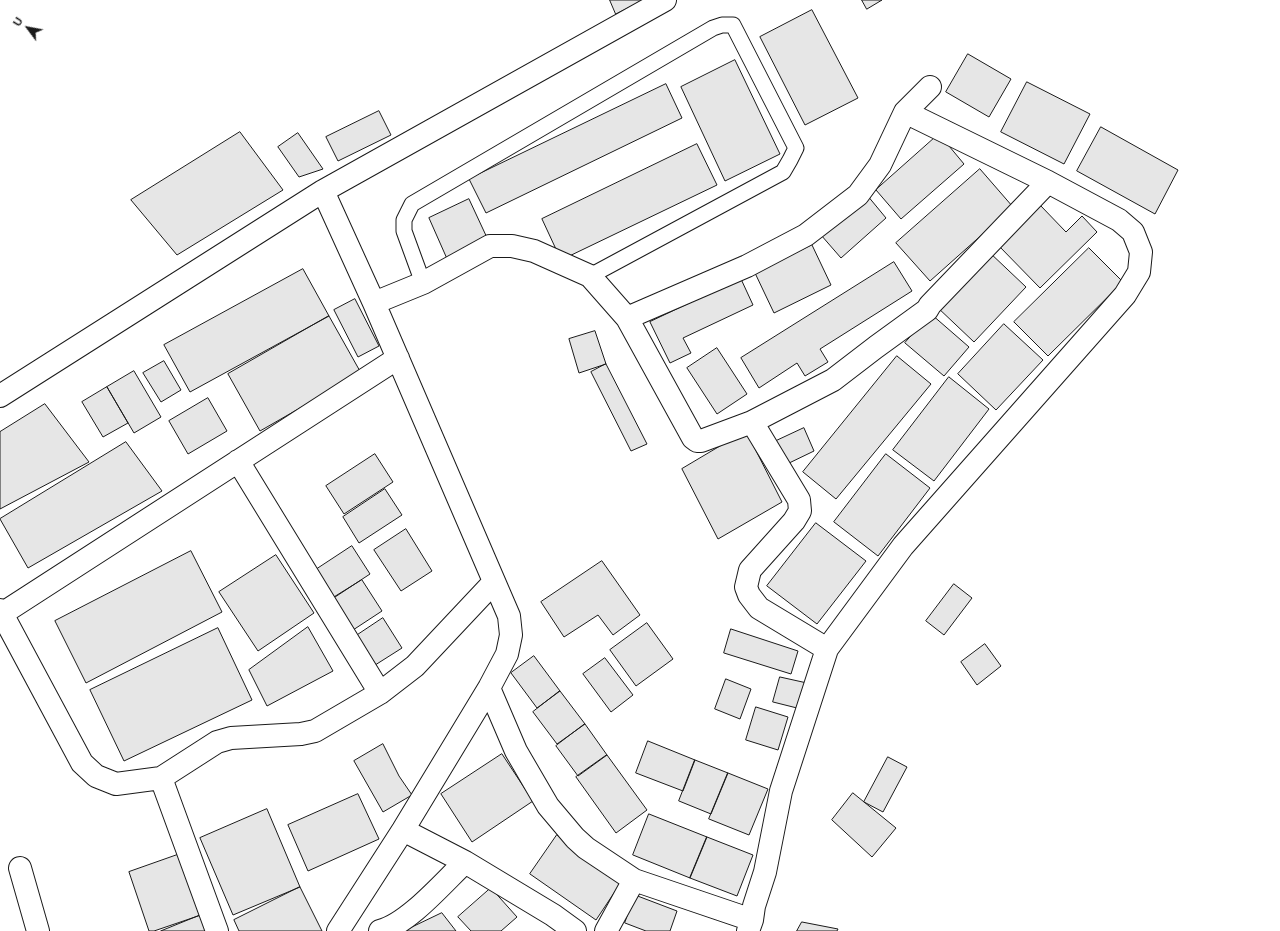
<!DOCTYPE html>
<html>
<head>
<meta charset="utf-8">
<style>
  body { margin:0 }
  #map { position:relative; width:1280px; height:931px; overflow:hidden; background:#fff; font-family:Helvetica,sans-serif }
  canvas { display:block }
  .north { position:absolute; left:8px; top:8px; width:40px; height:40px; -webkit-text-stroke:3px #fff; paint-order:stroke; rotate:302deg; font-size:11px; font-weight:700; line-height:16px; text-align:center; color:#1a1a1a }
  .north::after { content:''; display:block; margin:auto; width:14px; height:18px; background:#1a1a1a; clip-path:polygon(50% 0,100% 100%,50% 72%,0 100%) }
</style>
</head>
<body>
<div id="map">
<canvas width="1280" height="931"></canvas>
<div class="north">U</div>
</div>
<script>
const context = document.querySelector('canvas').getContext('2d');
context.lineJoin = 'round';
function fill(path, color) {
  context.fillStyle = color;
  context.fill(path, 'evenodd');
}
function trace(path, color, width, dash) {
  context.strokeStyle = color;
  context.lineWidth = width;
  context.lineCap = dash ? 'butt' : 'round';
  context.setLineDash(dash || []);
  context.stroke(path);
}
const building = new Path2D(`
  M610 0H644L616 14Z
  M862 0H882L867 9Z
  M812 10 858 98 805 125 760 37Z
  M968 54 1011 79 989 117 946 92Z
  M735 60 780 154 725 181 681 87Z
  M1027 82 1090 114 1064 164 1001 132Z
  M666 84 682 118 486 213 469 179Z
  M379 111 391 135 338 161 326 137Z
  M1101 127 1178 170 1155 214 1077 171Z
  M240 132 283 190 177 255 131 200Z
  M298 133 323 169 299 177 278 147Z
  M939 134 964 164 901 219 876 190Z
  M697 144 717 185 561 260 542 219Z
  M980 169 1013 207 930 281 896 243Z
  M867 195 886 218 841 258 821 235Z
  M469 199 489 242 448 261 429 218Z
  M1040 205 1066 232 1082 216 1097 232 1040 288 998 245Z
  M812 245 831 285 774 313 755 273Z
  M1089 248 1123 282 1048 356 1014 322Z
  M988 251 1026 287 974 342 936 306Z
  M894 262 912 291 820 349 828 362 805 376 797 363 759 388 741 358Z
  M303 269 329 316 190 392 164 345Z
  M741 279 753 305 683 338 691 353 670 363 650 322Z
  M355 299 379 346 358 357 334 310Z
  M931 314 969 347 944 376 905 343Z
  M329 316 361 373 260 431 228 374Z
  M1004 324 1043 360 996 410 958 374Z
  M595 331 606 364 579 373 569 339Z
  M717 348 747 394 717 414 687 368Z
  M897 356 931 384 836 499 803 472Z
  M164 361 181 390 161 402 143 373Z
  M606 364 647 444 631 451 591 372Z
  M134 371 161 417 134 433 107 387Z
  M949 377 989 409 934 481 893 450Z
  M107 387 128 423 103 437 82 402Z
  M208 398 227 431 188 454 169 421Z
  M45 404 89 462 0 509V432Z
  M804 428 814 451 785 465 774 442Z
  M746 431 782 502 718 539 682 469Z
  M126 442 162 491 28 568 0 519Z
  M375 454 393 482 344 514 326 486Z
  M886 454 930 488 878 556 834 522Z
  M385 489 402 515 359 543 343 517Z
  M816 523 866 561 817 624 767 586Z
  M406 529 432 571 401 591 374 550Z
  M352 546 370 574 332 599 314 571Z
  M191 551 222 612 86 683 55 621Z
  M276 555 314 613 258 651 219 592Z
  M602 561 640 615 613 635 598 615 564 637 541 602Z
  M362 580 382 611 353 630 333 598Z
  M954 584 972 598 944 635 926 621Z
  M383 618 402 648 372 667 353 638Z
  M647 623 673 659 636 686 610 650Z
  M308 627 333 671 267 706 249 670Z
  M218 628 252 700 124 761 90 690Z
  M731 629 798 651 791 674 724 653Z
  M985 644 1001 666 977 685 961 662Z
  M534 656 560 691 537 708 511 673Z
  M605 658 633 695 611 712 583 674Z
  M780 677 807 683 801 709 773 702Z
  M726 679 751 689 740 719 715 709Z
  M560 691 585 724 557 744 533 712Z
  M756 707 788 717 778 750 746 740Z
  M585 724 607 755 578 776 556 746Z
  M648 741 695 760 683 791 636 773Z
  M383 744 399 776 412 795 383 812 354 761Z
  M502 754 533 801 472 842 441 794Z
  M607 755 647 810 616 833 576 777Z
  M888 757 907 767 883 812 864 802Z
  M695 760 728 773 711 814 679 801Z
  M728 773 768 789 749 835 709 819Z
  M853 793 896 828 872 857 832 820Z
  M358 794 379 839 308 871 288 825Z
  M267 809 300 887 233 915 200 838Z
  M649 814 707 837 690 878 633 855Z
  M557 835 622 881 596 920 530 874Z
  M707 837 753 855 737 896 690 878Z
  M180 854 201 915 154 931H149L129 872Z
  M300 887 322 931H239L234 920Z
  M491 888 517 917 501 931H471L458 917Z
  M635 895 677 911 670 931H646L625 923Z
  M442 913 456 931H404Z
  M201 915 208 931H161Z
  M802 922 838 929 837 931H797Z`);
fill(building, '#e6e6e6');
trace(building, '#1a1a1a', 1);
const lane = new Path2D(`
  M423 283 404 231V220L412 204 713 28 722 25H733L796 148 790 160 783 172 590 276`);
const street = new Path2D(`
  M323 191 374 303 509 616 511 635 507 654 489 688 403 830 338 931
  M374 303 423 283 490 246H512L534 251 590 276 627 318 693 438 697 441H701L752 422 833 380 876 347 927 310 930 305 1048 182
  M627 318 747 266 806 235 858 195 880 165 905 112 930 87
  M0 396 323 191 665 0
  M752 422 799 500 800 511 794 521 750 570 746 587 749 595 759 608 827 649
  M238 461 380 693
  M0 610 82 763 96 776 116 784 161 778 217 742 231 738 301 734 315 731 380 693 415 666 494 582
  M0 615 398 358
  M489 688 516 751 548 806 575 838 586 848 634 880 752 920
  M161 778 217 931
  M403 830 465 862 553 915 575 931
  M20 868 38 931
  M380 931C408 924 443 883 465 862
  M606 931 634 880
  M748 931 752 920 754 906 765 872 781 791 827 649 903 546 1125 295 1139 272 1141 252 1133 232 1119 220 1048 182 905 112`);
trace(lane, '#1a1a1a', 17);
trace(street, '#1a1a1a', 24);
trace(lane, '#fff', 15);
trace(street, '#fff', 22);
</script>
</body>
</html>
